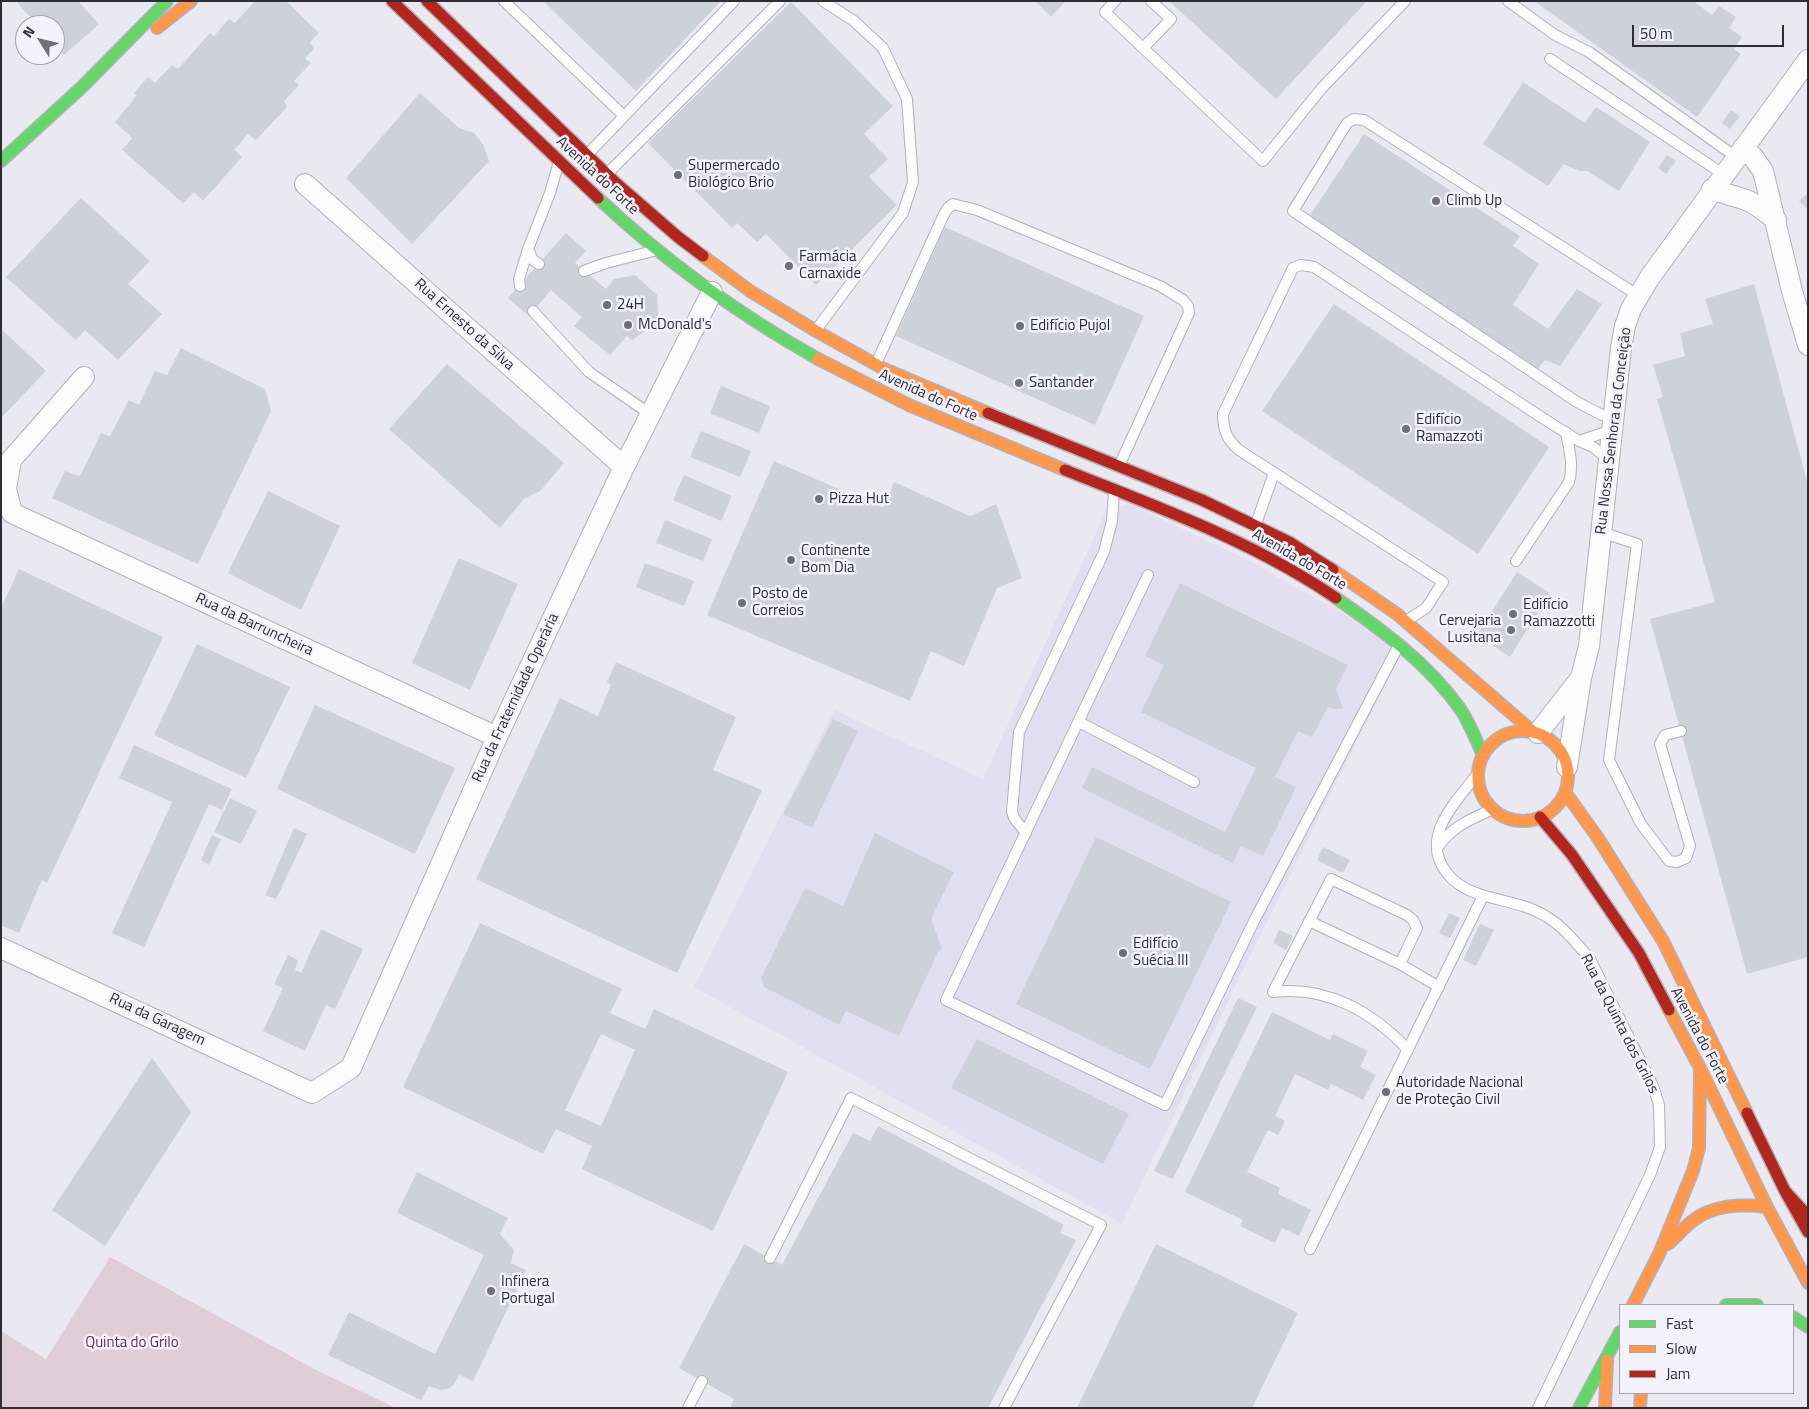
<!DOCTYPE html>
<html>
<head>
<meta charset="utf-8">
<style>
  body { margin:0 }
  #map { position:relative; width:1809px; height:1409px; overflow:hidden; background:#eae8f1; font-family:"Titillium Web",sans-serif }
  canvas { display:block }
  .frame { position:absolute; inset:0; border:2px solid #2e2d33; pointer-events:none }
  .legend { position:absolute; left:1619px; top:1304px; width:175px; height:90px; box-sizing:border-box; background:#f4f2fd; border:1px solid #a5a3ac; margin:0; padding:6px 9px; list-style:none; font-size:15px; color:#2e2d33 }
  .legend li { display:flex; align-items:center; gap:10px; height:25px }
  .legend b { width:25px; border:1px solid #a5a3ac }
  .north { position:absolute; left:15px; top:15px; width:50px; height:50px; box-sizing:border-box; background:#f4f2fd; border:1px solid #a5a3ac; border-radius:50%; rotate:306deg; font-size:14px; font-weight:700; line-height:20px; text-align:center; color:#2e2d33 }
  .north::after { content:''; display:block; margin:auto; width:18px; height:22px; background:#706e76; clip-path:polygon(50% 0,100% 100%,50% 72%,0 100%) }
  .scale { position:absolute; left:1632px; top:25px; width:152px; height:22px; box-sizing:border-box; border:2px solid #2e2d33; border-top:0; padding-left:6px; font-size:15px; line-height:18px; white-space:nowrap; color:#2e2d33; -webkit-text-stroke:4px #f4f2fd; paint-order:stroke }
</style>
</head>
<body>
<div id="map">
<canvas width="1809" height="1409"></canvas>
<div class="frame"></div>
<ul class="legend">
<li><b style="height:6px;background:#63d668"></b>Fast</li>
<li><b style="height:6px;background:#ff974d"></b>Slow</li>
<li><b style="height:6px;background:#b3261e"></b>Jam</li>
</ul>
<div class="north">N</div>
<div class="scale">50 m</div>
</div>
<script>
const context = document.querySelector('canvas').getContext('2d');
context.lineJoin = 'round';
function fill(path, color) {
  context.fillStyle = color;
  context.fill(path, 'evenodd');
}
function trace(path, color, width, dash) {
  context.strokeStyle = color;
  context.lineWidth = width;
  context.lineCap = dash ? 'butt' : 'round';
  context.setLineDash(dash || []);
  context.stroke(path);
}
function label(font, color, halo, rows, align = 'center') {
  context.font = font + ' "Titillium Web",sans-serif';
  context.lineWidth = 5;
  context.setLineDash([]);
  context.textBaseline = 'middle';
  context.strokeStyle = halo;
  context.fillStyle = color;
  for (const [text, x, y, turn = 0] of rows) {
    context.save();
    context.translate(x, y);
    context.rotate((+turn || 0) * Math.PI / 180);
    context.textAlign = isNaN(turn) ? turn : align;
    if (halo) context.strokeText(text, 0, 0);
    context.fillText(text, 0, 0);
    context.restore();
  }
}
fill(new Path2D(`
  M1130 504 1249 561 1353 619 1401 653 1231 995 1122 1224 694 987 834 710 983 779 1107 509Z`), '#e2dff0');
fill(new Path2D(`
  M110 1257 316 1370 396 1408H1V1331L46 1359Z`), '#e0ced7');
fill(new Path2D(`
  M16 1H78L99 24 64 55 55 45V25H37Z
  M255 1H286L319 33 310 42 314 49 305 58 311 63 294 81 299 85 284 101 287 107 256 140 248 134 234 150 242 157 203 201 194 192 183 203 122 150 132 138 115 122 137 95 134 93 148 77 155 83 172 65 178 69 210 33 214 36 229 19 235 23Z
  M543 1H721L636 91Z
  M1035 1H1066L1051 17Z
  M1169 1H1367L1276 99Z
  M1534 1H1693L1712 15 1719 6 1736 17 1729 28 1742 37 1734 49 1741 54 1697 117Z
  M791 2 893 106 864 134 888 159 869 177 897 205 816 285 766 234 757 242 737 223 732 228 648 143Z
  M1523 82 1585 123 1596 107 1650 142 1619 191 1587 171H1579L1564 164 1548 186 1483 144Z
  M420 93 459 128 474 133 483 144 489 161 412 244 346 178Z
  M1731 110 1740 116 1730 129 1722 123Z
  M1364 134 1520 236 1513 246 1539 264 1513 305 1548 329 1577 289 1602 304 1560 366 1545 360 1538 369 1464 322 1309 217Z
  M1667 155 1676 161 1666 174 1658 168Z
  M1808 193V210L1799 201Z
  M81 198 150 261 128 284 162 314 118 360 85 330 76 340 6 277Z
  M945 227 1144 316 1095 425 896 336Z
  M566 233 586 251 575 263 606 289 614 279 635 275 657 295 658 315 649 328 632 340 627 336 610 355 574 326 582 317 551 290 529 316 508 298Z
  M1754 284 1808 485V957L1747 974 1650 619 1715 602 1657 399 1663 397 1653 365 1685 356 1680 333 1713 324 1705 299Z
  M1334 304 1549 447 1478 554 1262 411Z
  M1 329 46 371 1 418Z
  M181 348 265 389 271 411 198 564 52 498 65 471 80 476 101 433 110 436 129 400 139 405 155 371 167 375Z
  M447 364 564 463 540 491 524 499 500 528 389 429Z
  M721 386 770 406 759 433 710 413Z
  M701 431 751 451 740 477 690 457Z
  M774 461 876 505 884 507 894 482 970 516 996 504 1022 578 997 588 964 666 931 651 910 701 707 615Z
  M684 475 732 496 721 521 673 500Z
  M268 491 340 526 301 610 228 573Z
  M665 520 712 539 703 561 656 543Z
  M459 558 518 584 470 690 412 663Z
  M645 563 694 581 684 606 636 587Z
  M19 569 163 637 47 883 42 880 19 933 1 925V608Z
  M1517 572 1550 593 1510 657 1477 635Z
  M1180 583 1348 665 1336 689 1343 709H1334L1328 707 1312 737 1298 731 1275 777 1296 787 1263 856 1241 846 1233 863 1082 788 1092 767 1225 832 1256 768 1141 712 1164 665 1145 656Z
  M197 644 290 687 246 778 154 735Z
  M616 662 736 717 713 770 762 790 677 973 476 879 560 698 598 716 611 685 607 682Z
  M315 705 455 768 415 854 277 789Z
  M833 719 858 731 812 828 783 814Z
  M134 745 232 789 222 810 209 804 144 947 112 933 172 802 119 778Z
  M230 798 257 811 241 844 214 832Z
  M294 828 307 834 276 899 265 895Z
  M875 833 954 872 931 919 942 949 938 952 899 1036 846 1011 839 1025 764 987 761 978 805 888 843 906Z
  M212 835 221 839 209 865 201 860Z
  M1096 837 1231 902 1150 1069 1016 1004Z
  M1323 847 1350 860 1343 873 1317 860Z
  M1449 913 1460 918 1450 938 1439 933Z
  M480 923 622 989 610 1013 645 1029 654 1009 788 1072 713 1231 582 1169 592 1146 556 1129 543 1154 403 1087ZM601 1034 635 1050 601 1126 565 1110Z
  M1480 924 1494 930 1476 966 1463 960Z
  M321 929 363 949 335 1009 326 1005 305 1051 263 1031 283 988 274 984 288 955 298 960 295 970 301 973Z
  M1279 930 1293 936 1286 950 1273 943Z
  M1238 998 1257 1007 1173 1179 1154 1171Z
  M1272 1012 1330 1040 1333 1034 1368 1051 1360 1067 1376 1075 1363 1100 1331 1084 1328 1090 1295 1074 1275 1116 1285 1121 1278 1135 1268 1130 1247 1172 1280 1188 1278 1194 1311 1210 1299 1236 1282 1228 1275 1243 1240 1226 1243 1220 1185 1192Z
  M977 1039 1129 1114 1103 1164 951 1088Z
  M152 1058 191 1112 105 1246 52 1210Z
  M878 1126 1064 1225 1060 1233 1076 1240 988 1408H730L734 1399 679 1368 744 1244 782 1265 853 1133 870 1141Z
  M417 1172 508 1218 500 1234 514 1250 511 1263 526 1270 473 1381 459 1375 455 1383 449 1389 440 1390 429 1386 421 1400 328 1355 349 1312 435 1354 484 1255 397 1213Z
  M1156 1244 1298 1313 1252 1408H1077Z`), '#cfd1da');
const lane = new Path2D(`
  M504 1 624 116
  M1115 1 1105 12 1263 161 1321 89 1405 1
  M1508 1 1555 35 1589 52 1736 157
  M1143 48 1171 19 1151 1
  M1550 59 1723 174
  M588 154 734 1
  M607 174 780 1
  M539 264 533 260 528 249 550 193 558 165
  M584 271 606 263 653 251
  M520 286 519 279 528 249
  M533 311 589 372 650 414
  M816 330 903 213 913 182 907 99 883 48 854 21 823 1
  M876 364 944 214 948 208 953 204 977 210 1160 286 1183 300 1188 306 1189 313 1119 466
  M1613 418 1602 415 1577 402 1293 211 1347 123 1354 119 1364 120 1639 296
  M1579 441 1612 430
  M1256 524 1274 473
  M1601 532 1637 544 1609 760 1641 824 1669 861 1677 862 1686 858 1690 846 1660 744 1665 735 1681 731
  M1516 561 1569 482C1574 465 1569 449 1566 432
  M1148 575 946 1000 1165 1105 1254 921 1399 645
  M1406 621 1426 608 1443 582 1239 450C1227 440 1223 430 1223 414L1293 268 1301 265 1314 267 1541 417 1579 441 1593 447 1608 459
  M1079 722 1194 782
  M1478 773C1466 789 1449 807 1441 826 1427 860 1451 886 1482 895 1504 902 1527 904 1547 917 1564 927 1577 944 1590 959L1653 1086 1659 1105 1660 1147 1650 1175 1538 1408
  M1026 833 1014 818 1012 811 1019 732 1104 552 1112 521 1114 492
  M1438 847C1451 827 1471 819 1493 809
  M1309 921 1400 964
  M1408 1050C1373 1012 1326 985 1273 992L1331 879 1407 915 1413 920 1417 928 1400 964 1439 987
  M1310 1249 1483 896
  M770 1258 851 1098 1101 1225 1004 1408
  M688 1408 702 1381`);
const street = new Path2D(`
  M1743 148 1753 157 1763 171 1792 291 1808 345
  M305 184 624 467
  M1712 189C1724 194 1735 196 1746 200 1757 204 1767 213 1776 220
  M12 513 497 737
  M12 513 6 489 11 460 84 377
  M1538 733 1580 679
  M1567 767 1581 678 1589 646 1621 348 1625 326 1631 309 1650 277 1808 60
  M1 948 312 1093 351 1068 497 737 624 467 712 292`);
const fast = new Path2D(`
  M1 161 83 86 167 1
  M598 198C665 261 738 314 818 359
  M1336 598C1382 630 1428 663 1461 710 1470 724 1476 740 1483 755
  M1726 1305H1757
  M1793 1317 1808 1327
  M1579 1408 1620 1332`);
const slow = new Path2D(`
  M157 28 191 1
  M703 256 750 291 816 331 884 369 988 413
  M818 359 911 406 1065 470
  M1333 570 1397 614 1532 731
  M1478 776a45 45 0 1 1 90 0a45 45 0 1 1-90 0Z
  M1565 792 1598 838 1663 941 1747 1113
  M1669 1010 1700 1068 1767 1207 1808 1283
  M1668 1244C1676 1237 1683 1229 1691 1222 1713 1204 1741 1204 1767 1207
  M1633 1305 1659 1254 1693 1171 1699 1148 1700 1068
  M1605 1408 1607 1360
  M1640 1408 1641 1393`);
const jam = new Path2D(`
  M392 1 598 198
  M427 1 617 184 678 237 703 256
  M988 413 1202 500 1289 542 1333 570
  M1065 470C1157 507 1253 541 1336 598
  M1540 817 1572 855 1639 953 1669 1010
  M1747 1113 1785 1191 1808 1232
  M1785 1191 1808 1216`);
trace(lane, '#b2b1b8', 12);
trace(street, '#b2b1b8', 22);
trace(fast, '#b2b1b8', 14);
trace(slow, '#b2b1b8', 14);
trace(jam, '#b2b1b8', 14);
trace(lane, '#fcfcfd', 10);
trace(street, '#fcfcfd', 20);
trace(fast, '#63d668', 11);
trace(slow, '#ff974d', 11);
trace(jam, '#b3261e', 11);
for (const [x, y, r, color] of [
  [678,175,5,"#706e76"],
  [1436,201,5,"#706e76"],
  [789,266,5,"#706e76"],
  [607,305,5,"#706e76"],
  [628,325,5,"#706e76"],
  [1020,326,5,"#706e76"],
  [1019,383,5,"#706e76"],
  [1406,429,5,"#706e76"],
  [819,499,5,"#706e76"],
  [791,560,5,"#706e76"],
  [742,603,5,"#706e76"],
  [1513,614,5,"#706e76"],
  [1511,630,5,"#706e76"],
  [1123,953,5,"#706e76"],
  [1386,1092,5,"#706e76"],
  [491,1291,5,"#706e76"]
]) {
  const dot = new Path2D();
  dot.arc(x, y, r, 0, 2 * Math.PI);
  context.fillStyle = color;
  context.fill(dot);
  trace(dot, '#f4f2fd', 2);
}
label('15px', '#2e2d33', '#f4f2fd', [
  ["Supermercado",688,166],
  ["Biológico Brio",688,183],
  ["Climb Up",1446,201],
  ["Farmácia",799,257],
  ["Carnaxide",799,274],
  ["24H",617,305],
  ["McDonald's",638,325],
  ["Edifício Pujol",1030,326],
  ["Santander",1029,383],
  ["Edifício",1416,420],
  ["Ramazzoti",1416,437],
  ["Pizza Hut",829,499],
  ["Continente",801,551],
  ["Bom Dia",801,568],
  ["Posto de",752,594],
  ["Correios",752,611],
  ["Edifício",1523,605],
  ["Ramazzotti",1523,622],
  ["Cervejaria",1501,621,"right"],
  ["Lusitana",1501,638,"right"],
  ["Edifício",1133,944],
  ["Suécia III",1133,961],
  ["Autoridade Nacional",1396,1083],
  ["de Proteção Civil",1396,1100],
  ["Infinera",501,1282],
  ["Portugal",501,1299]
], 'left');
label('15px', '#2e2d33', '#f4f2fd', [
  ["Avenida do Forte",597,176,43],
  ["Rua Ernesto da Silva",464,325,42],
  ["Avenida do Forte",928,396,24],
  ["Rua Nossa Senhora da Conceição",1614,431,-83],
  ["Avenida do Forte",1299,560,30],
  ["Rua da Barruncheira",254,625,25],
  ["Rua da Fraternidade Operária",516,698,-65],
  ["Rua da Garagem",157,1020,25],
  ["Rua da Quinta dos Grilos",1619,1024,63],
  ["Avenida do Forte",1699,1036,62]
]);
label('15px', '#663446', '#f4f2fd', [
  ["Quinta do Grilo",132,1343]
]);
</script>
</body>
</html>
